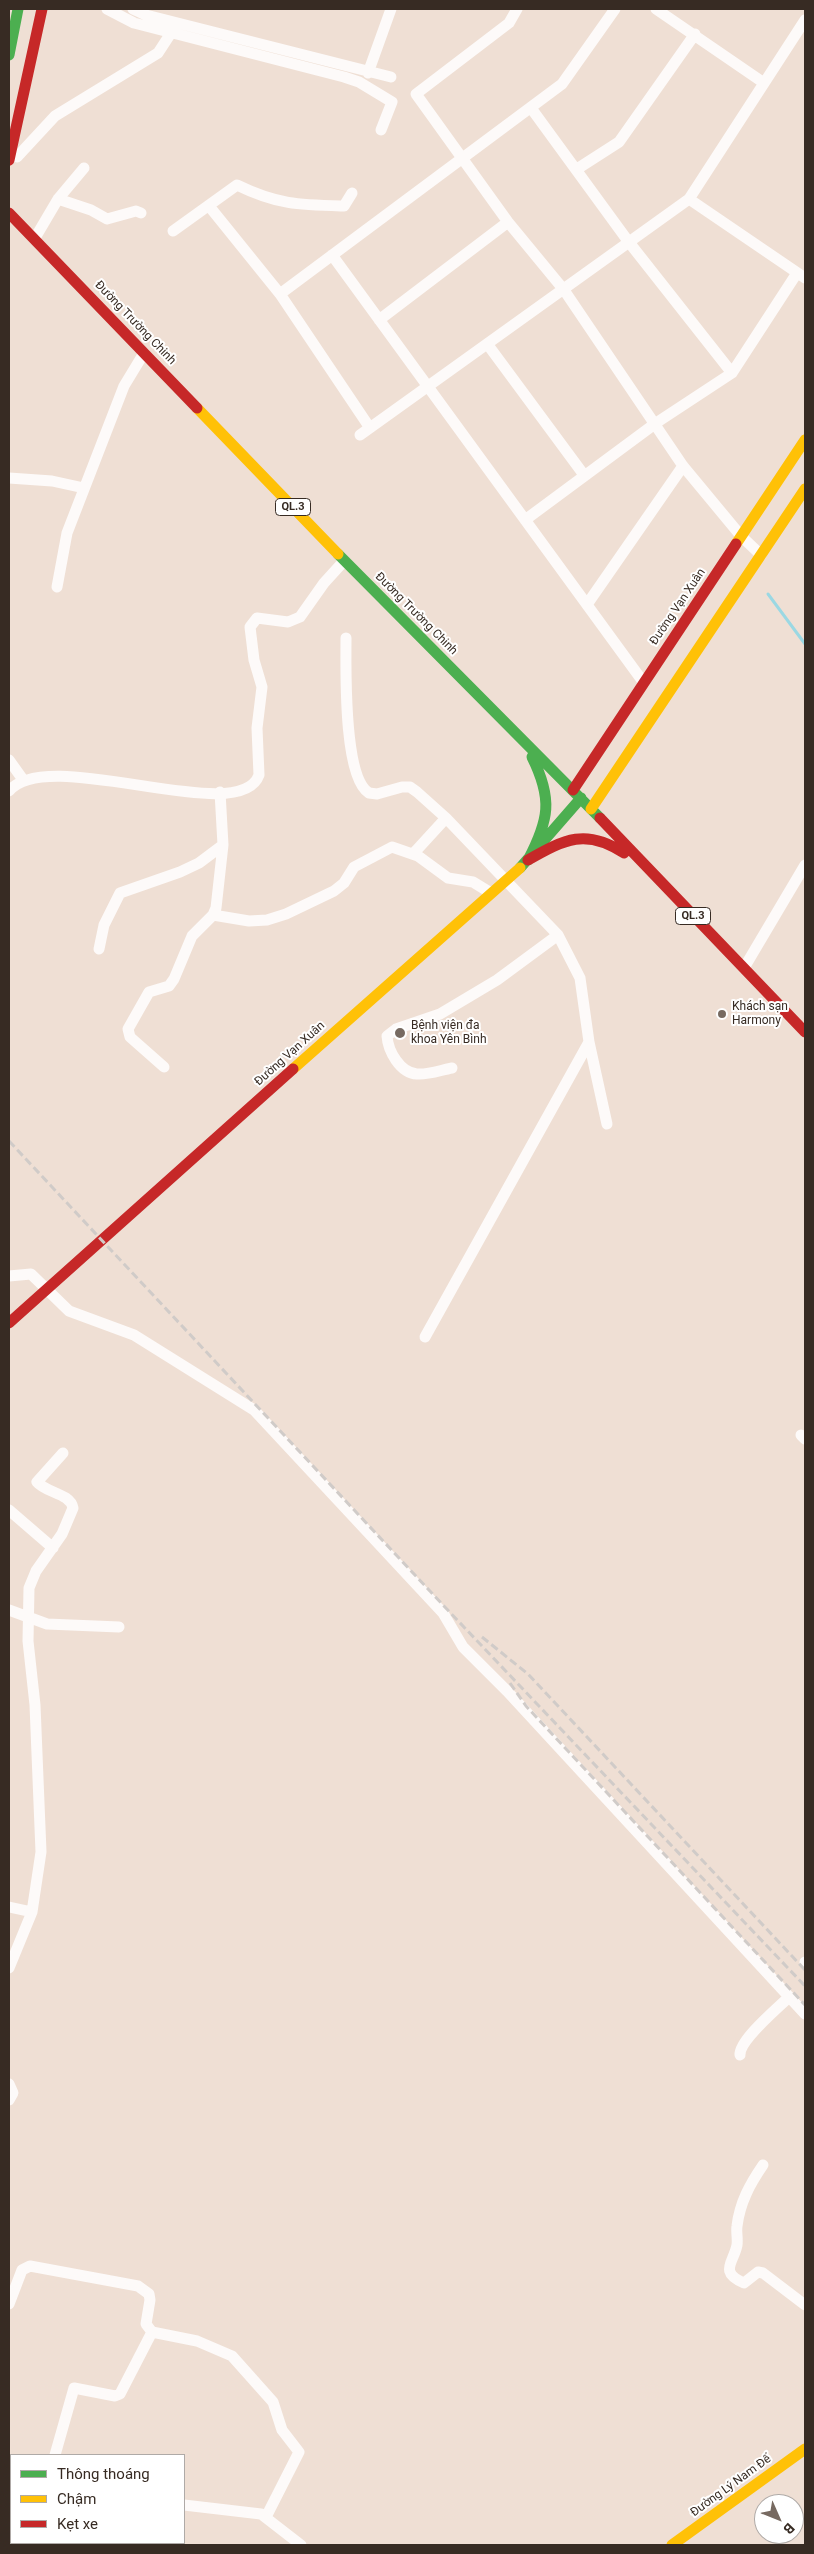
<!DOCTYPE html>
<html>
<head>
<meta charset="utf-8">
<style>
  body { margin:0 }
  #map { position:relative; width:814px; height:2554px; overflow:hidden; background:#efdfd4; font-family:Roboto,sans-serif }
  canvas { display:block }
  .frame { position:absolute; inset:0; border:10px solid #372b23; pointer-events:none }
  .legend { position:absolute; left:10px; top:2454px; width:175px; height:90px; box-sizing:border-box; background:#fff; border:1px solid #afaaa7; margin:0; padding:6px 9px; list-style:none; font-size:15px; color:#372b23 }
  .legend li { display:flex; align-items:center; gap:10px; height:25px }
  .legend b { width:25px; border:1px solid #afaaa7 }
  .north { position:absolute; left:754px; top:2494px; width:50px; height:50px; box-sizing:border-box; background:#fff; border:1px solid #afaaa7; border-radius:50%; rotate:134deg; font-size:14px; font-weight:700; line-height:20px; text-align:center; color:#372b23 }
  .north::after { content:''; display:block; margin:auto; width:18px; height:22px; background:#776a61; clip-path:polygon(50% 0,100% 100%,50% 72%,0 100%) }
</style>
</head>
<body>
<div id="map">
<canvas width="814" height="2554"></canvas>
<div class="frame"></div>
<ul class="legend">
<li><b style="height:6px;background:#4caf50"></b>Thông thoáng</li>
<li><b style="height:6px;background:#ffc107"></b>Chậm</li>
<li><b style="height:6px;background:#c62828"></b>Kẹt xe</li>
</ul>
<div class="north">B</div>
</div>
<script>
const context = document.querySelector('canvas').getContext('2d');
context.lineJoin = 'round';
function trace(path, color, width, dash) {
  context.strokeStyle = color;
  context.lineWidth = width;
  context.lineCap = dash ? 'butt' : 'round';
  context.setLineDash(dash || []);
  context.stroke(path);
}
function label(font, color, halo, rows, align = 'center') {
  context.font = font + ' Roboto,sans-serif';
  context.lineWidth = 4;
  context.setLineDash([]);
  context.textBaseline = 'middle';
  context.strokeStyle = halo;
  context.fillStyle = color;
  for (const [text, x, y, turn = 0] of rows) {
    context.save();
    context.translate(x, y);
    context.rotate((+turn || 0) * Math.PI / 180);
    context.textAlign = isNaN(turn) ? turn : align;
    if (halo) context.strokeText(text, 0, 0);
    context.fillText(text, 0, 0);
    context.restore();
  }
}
trace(new Path2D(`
  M768 594 805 644`), '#9bd8e3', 3);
trace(new Path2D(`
  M107 9 134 23 344 77 359 82 392 102 381 130
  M133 9 146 15 391 77
  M517 9 509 23 416 94 508 222 564 290 683 466 741 536 761 555
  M656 9 764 83
  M368 73 391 9
  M531 108 628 241 732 373
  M17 157 55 116 158 53 171 33
  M577 169 619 142 695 34
  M58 199 91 210 107 219 136 211 141 213
  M689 199 805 278
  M209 206 280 294 370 428
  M173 231 237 185C278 205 300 205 344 206L352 193
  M35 238 58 199 84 168
  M332 255 644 683
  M280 294 562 84 615 9
  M379 320 508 222
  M488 345 584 475
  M360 435 689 199 805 20
  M9 478 52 481 84 488
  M525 520 656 423 732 373 797 273
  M57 587 67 533 124 386 144 353
  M588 603 683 466
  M346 638C346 668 343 777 369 793L377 794 402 787H410L417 792 446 818 558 935 580 978 589 1042 607 1124
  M9 760 24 781
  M9 791C48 744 240 829 259 775L257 728 262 687 254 660 250 627 257 618 288 622 300 617 324 583 344 561
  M413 854 446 818
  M213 915 249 921 267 920 286 914 334 891 344 883 354 867 392 847 418 856 448 878 473 882 491 893
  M99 949 104 925 120 893 180 872 199 863 223 845
  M744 968 805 865
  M164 1067 130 1037 128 1029 149 992 169 986 174 979 192 936 213 915 216 908 223 845 220 792
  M452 1068C441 1070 428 1075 417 1074 400 1073 388 1051 387 1036L396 1029 440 1014 497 980 558 935
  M9 1276 31 1274 69 1311 134 1335 254 1410 443 1613 463 1647 507 1691 805 2014
  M425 1337 589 1042
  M801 1435 805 1439
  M9 1510 53 1548
  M9 1610 47 1624 119 1627
  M9 1907 32 1912
  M805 1962V1963
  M9 1968 32 1912 41 1852 35 1705 28 1641 29 1588 36 1571 62 1534 73 1508C70 1493 46 1493 37 1482L63 1453
  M740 2055C739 2040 778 2008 789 1997
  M9 2084 13 2093 9 2100
  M763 2165C750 2184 740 2202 737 2226 736 2232 738 2239 737 2245 734 2262 718 2272 744 2283L758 2272 763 2273 805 2305
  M9 2304 22 2270 30 2266 138 2286 149 2294 150 2300 146 2324 152 2332 197 2341 232 2356 273 2402 282 2430 299 2452 266 2517
  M55 2455 74 2388 115 2396 120 2394 152 2332
  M184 2505 261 2514 301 2545
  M9 2538 11 2539
  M18 2543 24 2545`), '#fdfaf9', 11);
trace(new Path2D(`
  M9 55 18 9
  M338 554 600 818
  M528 860C549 820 553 799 532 757
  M520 868 581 798`), '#4caf50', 11);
trace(new Path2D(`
  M197 408 338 554
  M736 544 805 440
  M591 809 805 489
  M293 1069 520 868
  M672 2545 805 2449`), '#ffc107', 11);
trace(new Path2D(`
  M9 160 42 9
  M9 213 197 408
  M573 790 736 544
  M600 818 805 1032
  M528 860C565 839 586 828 624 853
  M9 1323 293 1069`), '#c62828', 11);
trace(new Path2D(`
  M9 1141 443 1605 805 1986
  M482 1637 528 1674 805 1970
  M510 1683 526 1706 805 2005`), '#d0cbc8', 3, [8, 4]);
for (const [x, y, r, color] of [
  [722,1014,5,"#776a61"],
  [400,1033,6,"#776a61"]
]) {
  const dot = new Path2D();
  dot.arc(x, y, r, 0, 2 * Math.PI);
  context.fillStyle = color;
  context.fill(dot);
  trace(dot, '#fff', 2);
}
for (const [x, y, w] of [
  [293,507,35],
  [693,916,35]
]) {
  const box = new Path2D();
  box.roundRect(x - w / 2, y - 8.5, w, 17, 4);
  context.fillStyle = '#fff';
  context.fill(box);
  trace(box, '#372b23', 1);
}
label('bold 11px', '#372b23', null, [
  ["QL.3",293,507],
  ["QL.3",693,916]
]);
label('12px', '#372b23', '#fff', [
  ["Đường Trường Chinh",135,323,46],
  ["Đường Vạn Xuân",678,607,-56],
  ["Đường Trường Chinh",416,614,45],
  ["Đường Vạn Xuân",290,1054,-42],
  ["Đường Lý Nam Đế",731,2486,-36]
]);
label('12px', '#372b23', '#fff', [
  ["Khách sạn",732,1007],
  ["Harmony",732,1021],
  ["Bệnh viện đa",411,1026],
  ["khoa Yên Bình",411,1040]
], 'left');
</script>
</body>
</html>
